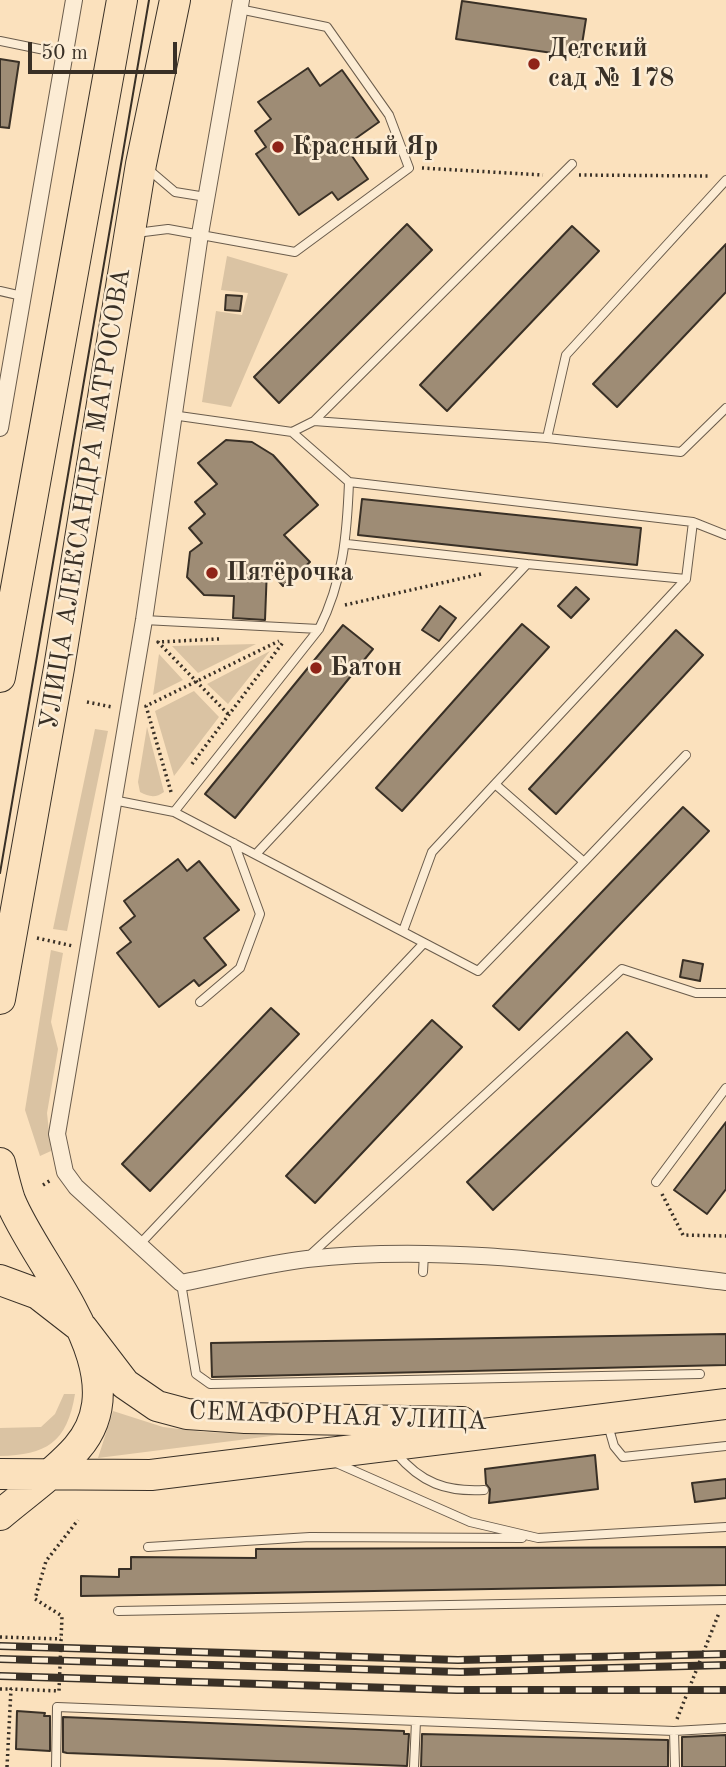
<!DOCTYPE html>
<html>
<head>
<meta charset="utf-8">
<style>
  body { margin:0 }
  #map { position:relative; width:726px; height:1767px; overflow:hidden; background:#fbe1bd; font-family:"Old Standard TT",serif }
  canvas { display:block }
  .scale { position:absolute; left:28px; top:42px; width:149px; height:32px; box-sizing:border-box; border:4px solid #393026; border-top:0; padding-left:9px; font-size:21px; line-height:24px; white-space:nowrap; color:#393026; -webkit-text-stroke:5px #fcecd4; paint-order:stroke }
</style>
</head>
<body>
<div id="map">
<canvas width="726" height="1767"></canvas>
<div class="scale">50 m</div>
</div>
<script>
const context = document.querySelector('canvas').getContext('2d');
context.lineJoin = 'round';
function fill(path, color) {
  context.fillStyle = color;
  context.fill(path, 'evenodd');
}
function trace(path, color, width, dash) {
  context.strokeStyle = color;
  context.lineWidth = width;
  context.lineCap = dash ? 'butt' : 'round';
  context.setLineDash(dash || []);
  context.stroke(path);
}
function label(font, color, halo, rows, align = 'center') {
  context.font = font + ' "Old Standard TT",serif';
  context.lineWidth = 5;
  context.setLineDash([]);
  context.textBaseline = 'middle';
  context.strokeStyle = halo;
  context.fillStyle = color;
  for (const [text, x, y, turn = 0] of rows) {
    context.save();
    context.translate(x, y);
    context.rotate((+turn || 0) * Math.PI / 180);
    context.textAlign = isNaN(turn) ? turn : align;
    if (halo) context.strokeText(text, 0, 0);
    context.fillText(text, 0, 0);
    context.restore();
  }
}
fill(new Path2D(`
  M227 256 288 274 231 407 202 402 216 311 242 315 248 293 221 290Z
  M256 644 198 673 172 646Z
  M270 651 228 704 207 684Z
  M159 654 183 680 153 695Z
  M194 691 219 717 174 776 155 711Z
  M147 727 164 792C156 798 149 797 140 792L138 782Z
  M95 729 108 731 67 931 53 929Z
  M51 950 63 953 51 1022 58 1049 47 1113 51 1151 40 1156 25 1110Z
  M64 1394H75C67 1443 46 1455 0 1456V1428L41 1427 55 1414Z
  M113 1411 163 1427 204 1432 279 1435 98 1458Z`), '#dac3a3');
const building = new Path2D(`
  M462 1 586 19 580 57 456 39Z
  M0 59 19 62 9 128 0 127Z
  M308 68 320 86 342 70 379 122 345 146 368 179 338 200 332 192 299 215 256 154 266 147 255 131 271 119 258 102Z
  M407 224 432 250 279 403 254 377Z
  M572 226 599 251 447 411 420 385Z
  M726 244V292L617 407 593 384Z
  M226 295 242 296 240 311 225 310Z
  M226 440 252 442 273 455 318 505 284 535 310 562 283 586 267 568 265 620 233 618 234 596 204 595 187 577 190 552 202 543 189 528 205 514 195 502 217 484 198 463Z
  M362 499 641 528 637 565 358 535Z
  M576 587 589 599 571 618 558 606Z
  M440 606 456 618 439 641 422 630Z
  M522 624 549 647 402 811 376 788Z
  M343 625 373 649 235 818 205 794Z
  M676 630 703 655 556 814 529 789Z
  M683 807 709 831 519 1030 493 1006Z
  M178 859 187 871 199 861 239 910 204 938 226 965 199 986 194 980 159 1007 117 953 131 942 120 928 135 916 124 901Z
  M683 960 703 964 700 981 680 977Z
  M271 1008 299 1034 150 1191 122 1164Z
  M432 1020 462 1047 315 1203 286 1176Z
  M627 1032 652 1059 493 1210 467 1182Z
  M726 1122V1189L707 1214 674 1190Z
  M726 1334V1365L212 1377 211 1343Z
  M595 1455 598 1489 489 1503 490 1489 486 1484 485 1469Z
  M726 1479V1498L695 1502 692 1483Z
  M726 1547V1585L81 1596V1576L119 1577V1569H131V1557L256 1558V1549Z
  M17 1711 45 1713 44 1716H50V1751L16 1749Z
  M63 1717 404 1731V1734H409L407 1766 67 1753 63 1752Z
  M422 1734 668 1740V1767H421Z
  M726 1735V1767H682V1737Z`);
fill(building, '#9e8c75');
trace(building, '#393026', 2);
const lane = new Path2D(`
  M0 41 64 54
  M148 169 175 192 206 197
  M136 233 168 229 295 252 409 168 389 115 327 27 239 9
  M0 291 22 296
  M172 415 292 432 349 482 693 522 726 535
  M314 421 572 164
  M292 432 314 421 547 438 681 452 726 408
  M547 438 566 355 726 180
  M347 544 527 564
  M144 620 319 629
  M495 784 686 579 693 522
  M113 800 174 812 478 971 584 862 495 784 432 852 403 931
  M174 812 319 629C343 581 347 535 349 482
  M257 853 527 564 686 579
  M584 862 686 755
  M200 1002 240 968 260 914 234 843
  M656 1182 726 1088
  M139 1245 424 943
  M308 1257 622 969 696 993H726
  M423 1272 424 1254
  M181 1283 196 1374 210 1384 700 1374
  M608 1425 614 1446 623 1457 726 1446
  M396 1453C421 1483 446 1492 484 1490
  M334 1462 470 1522 538 1538 726 1527
  M148 1547 310 1537 522 1538
  M118 1611 726 1600
  M674 1731 675 1767
  M56 1767 57 1707 674 1731 726 1728
  M414 1767 416 1721`);
const street = new Path2D(`
  M241 0 200 234 144 620 57 1134 65 1172 76 1187 181 1283C223 1275 265 1264 307 1259 446 1243 588 1266 726 1282
  M0 428 74 0`);
const highway = new Path2D(`
  M0 677 122 0
  M0 999 59 668 141 164 175 0
  M0 1163C3 1175 6 1188 10 1200 37 1268 142 1373 77 1448 55 1473 26 1493 0 1515
  M0 1280 38 1294 83 1329 125 1384 157 1406 187 1414 245 1418 462 1422
  M0 1474 151 1475 726 1404`);
trace(lane, '#6a5c4c', 10);
trace(street, '#6a5c4c', 18);
trace(highway, '#393026', 32);
trace(new Path2D(`
  M422 168 543 175
  M579 175 711 176
  M345 605 481 574
  M219 639 158 642 229 715
  M87 702 112 707
  M192 764 284 641
  M171 792 146 706 279 641
  M37 938 73 946
  M43 1185 51 1180
  M662 1194 683 1235 726 1236
  M0 1637 61 1639
  M0 1689H11
  M677 1719 719 1613
  M7 1767 11 1689 59 1691 62 1616 35 1599 46 1561 78 1520`), '#393026', 3.5, [2, 3.5]);
trace(lane, '#fcecd4', 8);
trace(street, '#fcecd4', 16);
trace(highway, '#fbe1bd', 30);
trace(new Path2D(`
  M0 873 149 0`), '#393026', 2);
const rail = new Path2D(`
  M0 1646 458 1660 726 1654
  M0 1659 460 1672 726 1665
  M0 1676 457 1690H726`);
trace(rail, '#393026', 8);
trace(rail, '#fcecd4', 5, [16]);
for (const [x, y, r, color] of [
  [534,64,7,"#8f2418"],
  [278,147,7,"#8f2418"],
  [212,573,7,"#8f2418"],
  [316,668,7,"#8f2418"]
]) {
  const dot = new Path2D();
  dot.arc(x, y, r, 0, 2 * Math.PI);
  context.fillStyle = color;
  context.fill(dot);
  trace(dot, '#fcecd4', 2.5);
}
label('bold 26px', '#393026', '#fcecd4', [
  ["Детский",548,49],
  ["сад № 178",548,79],
  ["Красный Яр",292,147],
  ["Пятёрочка",226,573],
  ["Батон",330,668]
], 'left');
label('26px', '#393026', '#fcecd4', [
  ["УЛИЦА АЛЕКСАНДРА МАТРОСОВА",86,499,-81],
  ["СЕМАФОРНАЯ УЛИЦА",338,1417,2]
]);
</script>
</body>
</html>
